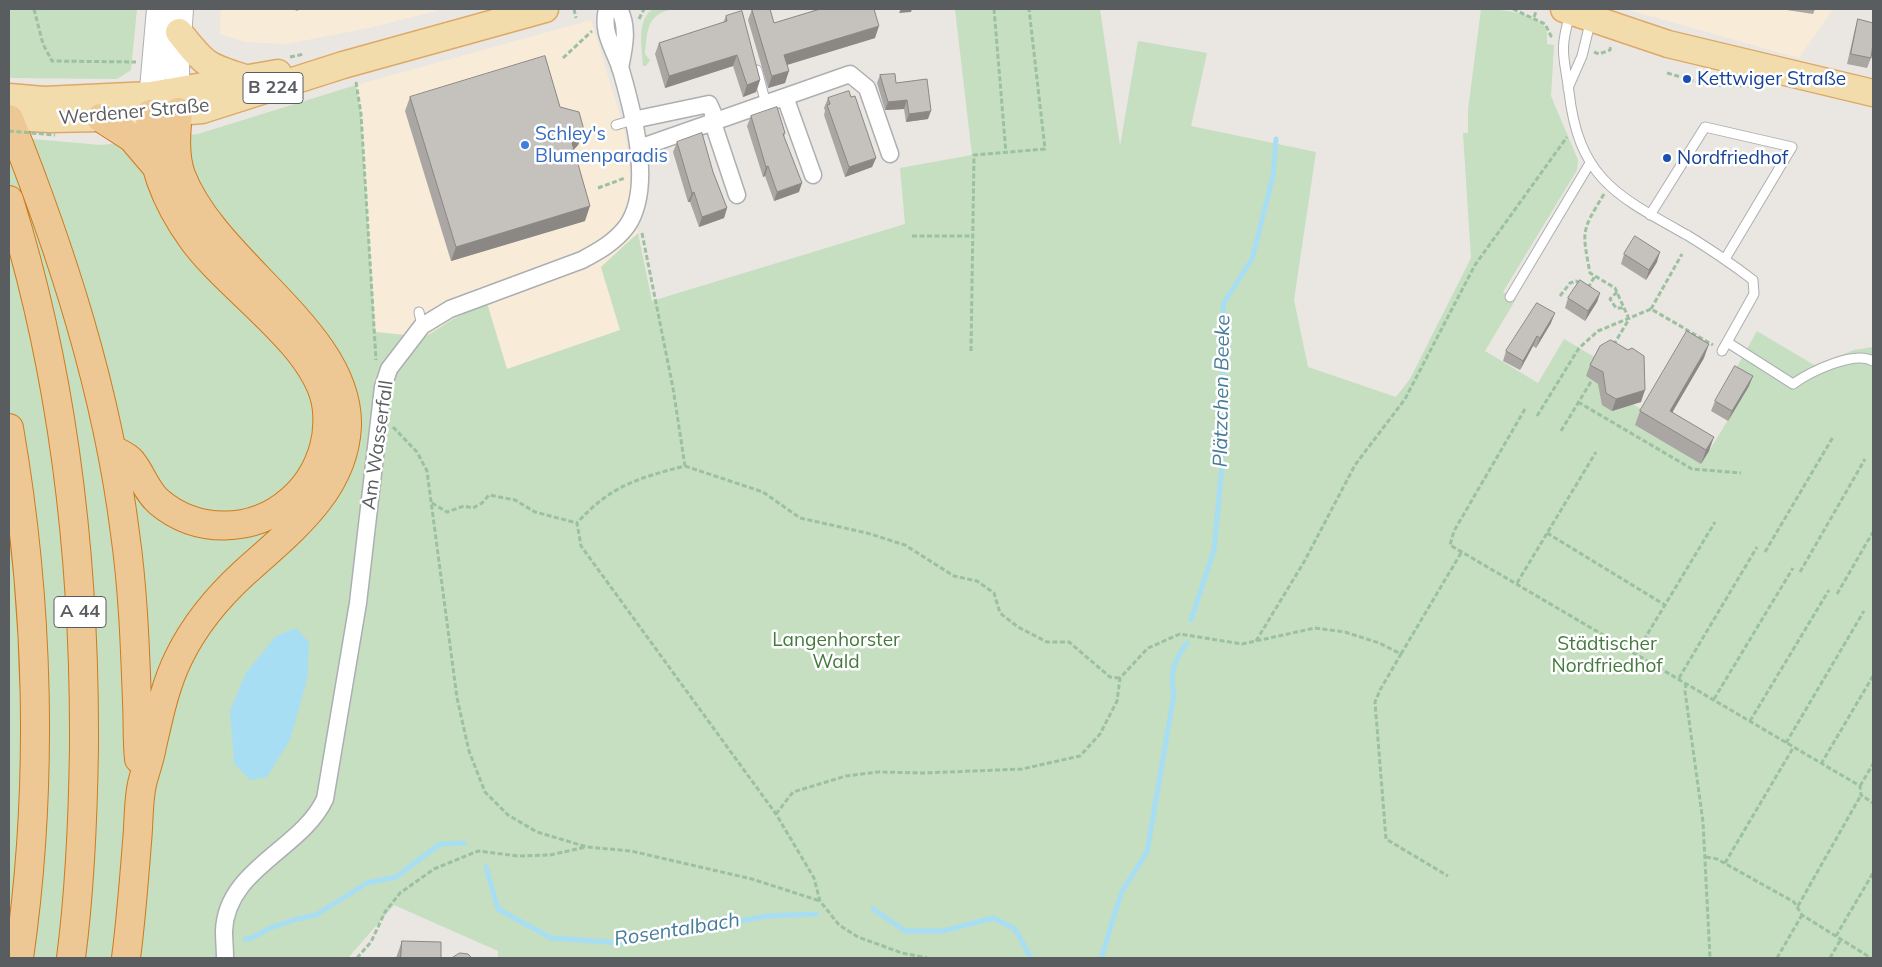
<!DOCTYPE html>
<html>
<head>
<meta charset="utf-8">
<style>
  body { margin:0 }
  #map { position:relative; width:1882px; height:967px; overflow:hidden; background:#eae6e1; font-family:Mulish,sans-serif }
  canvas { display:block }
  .frame { position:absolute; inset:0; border:10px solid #595d5f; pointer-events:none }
</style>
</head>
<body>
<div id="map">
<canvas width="1882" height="967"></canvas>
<div class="frame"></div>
</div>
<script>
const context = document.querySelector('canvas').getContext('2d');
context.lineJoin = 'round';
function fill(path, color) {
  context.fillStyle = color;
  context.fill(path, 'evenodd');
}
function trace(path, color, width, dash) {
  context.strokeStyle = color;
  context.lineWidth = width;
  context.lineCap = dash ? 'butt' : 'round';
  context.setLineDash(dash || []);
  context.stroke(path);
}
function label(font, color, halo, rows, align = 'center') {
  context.font = font + ' Mulish,sans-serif';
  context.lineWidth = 5;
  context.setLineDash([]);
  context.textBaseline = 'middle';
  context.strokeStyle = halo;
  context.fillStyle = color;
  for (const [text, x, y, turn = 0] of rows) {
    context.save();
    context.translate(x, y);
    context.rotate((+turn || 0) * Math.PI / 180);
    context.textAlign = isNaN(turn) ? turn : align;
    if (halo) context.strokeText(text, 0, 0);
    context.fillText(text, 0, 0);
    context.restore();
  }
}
fill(new Path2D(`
  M221 9H444L369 28 287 44 245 42 220 34Z
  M1625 9H1833L1799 58Z
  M591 20 625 132 638 233 601 267 620 330 507 369 453 319 425 337 375 332 361 114 356 85Z`), '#f8ebd8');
fill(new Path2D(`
  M9 9H137L131 70 117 79 9 78Z
  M653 9H675C647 12 647 31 645 54L650 60 646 66H643C642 48 636 20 653 9Z
  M955 9H1100L1120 146 1138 41 1207 53 1191 126 1316 152 1294 300 1308 367 1396 397 1410 379 1471 258 1463 133H1468V110L1481 9C1499 9 1529 12 1543 25 1548 30 1547 37 1547 44L1554 45 1551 96 1578 160 1577 170 1503 292 1516 299 1485 351 1538 383 1564 339 1596 358 1586 376 1598 384 1612 410 1632 404 1643 410 1701 464 1749 386 1732 376 1757 331 1814 365 1854 350 1873 347V958H498V951L394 905 348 958H9V137L101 145 198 134 356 85 361 114 375 332 425 337 453 319 487 303 507 369 620 330 601 267 638 233 652 301 905 224 900 168 972 155Z`), '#c5dfc0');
fill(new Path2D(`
  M296 628 309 643 307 680 290 740 267 777 250 780 234 763 230 711 246 673 276 636Z`), '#a8def3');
trace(new Path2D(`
  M1191 620 1214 550 1222 465 1223 304 1252 259 1273 176 1276 139
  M486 867 498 909 551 938 621 943 767 916 816 914
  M873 909 905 931H943L993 918 1015 929 1031 958
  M245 939 252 938 270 928 297 919 316 915 367 883 396 877 440 844 464 843
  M1101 958 1122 891 1147 852 1174 694C1169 674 1174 660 1187 643`), '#a8def3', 5);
const lane = new Path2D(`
  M1570 14C1559 52 1564 55 1569 92 1579 179 1617 196 1687 235 1710 249 1732 264 1753 280L1754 294 1722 351
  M757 70 766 104
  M1568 88 1582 56 1591 19
  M616 125 633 120
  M1650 215 1705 127 1792 147 1725 259
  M1510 297 1590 163
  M419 312 422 326
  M1727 342 1793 384C1810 372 1854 350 1873 361`);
const street = new Path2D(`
  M619 9C629 28 624 48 620 68
  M785 97 813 175
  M633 120 709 104 713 113V123L737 195
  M639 148 850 74 867 88 890 154
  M225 958C225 949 224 940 224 931 226 869 302 849 325 799L358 603 383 387 389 369 422 326 450 309 582 260C599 251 615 242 627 226 654 187 633 112 621 70 614 48 601 33 607 9`);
const secondary = new Path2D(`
  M178 108 177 68 181 9
  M150 112 159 9`);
const primary = new Path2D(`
  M1564 9 1668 44 1873 93
  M179 32C204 63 204 65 242 77
  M9 97 44 100 151 95 278 73
  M9 117 50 119 101 118 202 110 343 65 545 9`);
const highway = new Path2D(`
  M101 118 132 138 155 165
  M9 119C62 252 107 390 125 533 133 589 135 646 137 702 138 721 137 740 139 759
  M9 200C64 376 85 563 84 747 83 817 80 889 71 958
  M9 428C39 601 44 784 19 958
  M112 449C118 453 127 456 131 461 142 474 146 491 159 502 197 534 253 533 290 501 307 487 318 469 324 447 328 432 329 411 324 395 307 339 228 288 193 240 166 203 149 160 150 114
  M126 958C131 920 134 881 137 842 139 823 138 802 142 784 145 771 150 759 152 746 159 716 165 685 179 657 194 626 219 596 244 573 289 532 344 492 347 426 350 332 215 264 181 175 174 155 176 133 178 112`);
trace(lane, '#acafb2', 11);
trace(street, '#acafb2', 19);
trace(secondary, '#adb1b4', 26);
trace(primary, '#dda966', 29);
trace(highway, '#ce7a1d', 30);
trace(new Path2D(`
  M34 9 43 44 52 61 136 62
  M574 9 576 18
  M994 9 1006 153
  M1513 9 1545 24 1551 36 1553 37
  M1534 17 1537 9
  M639 19 644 9
  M1594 52 1599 54 1610 50 1611 45
  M290 57 304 54
  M563 58 592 31
  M1667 73 1708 85 1749 86
  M356 82 361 114 376 360
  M598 188 625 178
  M1604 194C1581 232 1582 230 1590 273L1615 288 1629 319 1613 346
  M642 233 673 388 685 466C638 478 610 486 577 523L581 546 776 814 814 878 820 901 839 925 858 937 902 953 927 958
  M912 236H972
  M1588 288 1595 276
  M1617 292 1610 299 1616 308H1624
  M1560 296 1570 283 1576 281 1581 284
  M1651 309 1682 254
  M971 351 974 155 1045 149 1029 9
  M1578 402 1692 469 1741 473
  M1525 409 1454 531 1450 545 1860 786 1861 795 1873 803
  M1537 416 1579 348 1598 331 1651 309 1713 345
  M393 427 417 452 427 471 457 698 469 751 485 792 508 815 537 832 587 847 631 851 752 879 820 901
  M1561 431 1592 380
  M685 466 763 492 800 518 867 533 905 545 954 576 977 581 994 593 1000 613 1018 627 1047 642H1069L1110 677 1120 678
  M432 503 447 512 464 506 473 508 482 503 489 495 515 500 535 512 577 523
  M1547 533 1665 605
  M1765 552 1833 437
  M1800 572 1865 459
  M1517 583 1596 452
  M1837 594 1873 532
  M1256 641 1304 562 1355 465 1405 399 1475 265 1567 137
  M1636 653 1715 522
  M1401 654 1461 553
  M1679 678 1757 547
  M1686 683 1685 691 1703 822 1710 958
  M1714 699 1793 568
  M1750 721 1829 590
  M1786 743 1864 611
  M1821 764 1873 676
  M1860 786 1873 764
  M776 814 793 792 846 776 878 772 924 773 1022 769 1080 756 1100 734 1117 701 1120 678 1148 648 1180 634 1242 644 1315 628 1345 632 1379 643 1401 654 1380 690 1375 702 1386 839 1448 876
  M1706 857 1717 859 1794 902 1802 915 1871 958
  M1725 863 1793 748
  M1798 906 1861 795
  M1836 936 1873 873
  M357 958 371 942 385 912 400 893 434 869 478 851 518 856 550 855 586 847
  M1777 958 1802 915
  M1830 958 1841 939`), '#9cc1a0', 3, [5, 2.5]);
trace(lane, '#fff', 9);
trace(street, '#fff', 16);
trace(secondary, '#fff', 24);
trace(primary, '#f3dcac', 26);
trace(highway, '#eec894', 28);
trace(new Path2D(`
  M9 131 55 135`), '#9cc1a0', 3, [5, 2.5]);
fill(new Path2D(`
  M291 9H298V11Z
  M752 9 774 23 875 38 787 65 785 83 768 88 748 20Z
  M1780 9H1815L1813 14Z
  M726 16 760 80 756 92 743 97 733 66 665 88 655 54 659 43 723 23Z
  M1858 19 1873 23V50H1872L1871 58 1867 68 1847 64 1855 29Z
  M880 75 896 83 928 119 906 122 904 109 885 110 877 83Z
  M410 97 560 107 584 130 578 145 573 150 585 221 451 261 405 111Z
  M851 97 876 158 872 167 845 177 824 115 825 111 824 108 828 98Z
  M751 116 785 133 784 137 799 192 774 201 765 176 763 177 747 126Z
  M677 142 713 172 727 208 724 218 699 227 690 202H688L673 152Z
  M1624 254 1657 262 1646 280 1621 264Z
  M1600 293 1597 302 1585 321 1565 308 1568 298Z
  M1551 323 1536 348 1533 346 1520 370 1503 361 1506 351Z
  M1600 346 1641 402 1612 411 1602 405 1598 384 1586 376 1590 365Z
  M1704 358 1672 412 1709 451 1701 464 1635 425 1640 411Z
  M1749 386 1728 421 1711 411 1715 401Z
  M402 941 441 958H396Z`), '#a9a6a3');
fill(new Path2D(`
  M901 9H915H912L911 12 899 13Z
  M879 26 875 38 780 67 784 55Z
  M737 55 733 66 665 88 669 76Z
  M789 71 785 83 768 88 772 76Z
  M760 80 756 92 743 97 747 85Z
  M907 100 904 109 885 110 888 102Z
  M931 111 928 119 906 122 909 114Z
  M584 130 578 145 566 158 572 143Z
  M876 158 872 167 845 177 849 167Z
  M768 166 765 176 763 177 766 167Z
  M802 183 799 192 774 201 777 192Z
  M694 192 690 202H688L692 193Z
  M590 206 585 221 451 261 456 247Z
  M727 208 724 218 699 227 702 217Z
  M1660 252 1657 262 1646 280 1649 270Z
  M1600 293 1597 302 1585 321 1588 311Z
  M1555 313 1551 323 1536 348 1540 338Z
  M1537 336 1533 346 1520 370 1523 361Z
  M1709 344 1704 358 1665 425 1670 411Z
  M1753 376 1749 386 1728 421 1732 411Z
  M1645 390 1641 402 1612 411 1616 399Z
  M1714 437 1709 451 1701 464 1706 450Z`), '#8a8784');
const building = new Path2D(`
  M752 9H770L774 23 820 9H874L879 26 784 55 789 71 772 76Z
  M742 11 760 80 747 85 737 55 669 76 659 43 727 21 726 16Z
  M1858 19 1873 23V44L1871 58 1851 54Z
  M545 56 560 107 579 112 584 130 572 143 590 206 456 247 410 97Z
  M895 74 896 83 927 79 931 111 909 114 907 100 888 102 880 75Z
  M849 91 851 97 855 96 876 158 849 167 827 105 830 104 828 98Z
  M777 107 785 133 783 134 802 183 777 192 768 166 766 167 751 116Z
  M702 133 713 172 727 208 702 217 694 192 692 193 677 142Z
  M1635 236 1660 252 1649 270 1624 254Z
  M1580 280 1600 293 1588 311 1568 298Z
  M1537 303 1555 313 1540 338 1537 336 1523 361 1506 351Z
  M1687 331 1709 344 1670 411 1714 437 1706 450 1640 411Z
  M1611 340 1628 350 1632 348 1644 356 1645 390 1616 399 1606 393 1603 372 1590 365 1600 346Z
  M1735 366 1753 376 1732 411 1715 401Z
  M402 941 441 942V958H401Z
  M460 953 468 954 472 958H452Z`);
fill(building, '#c5c1bd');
trace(building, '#8a8784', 1);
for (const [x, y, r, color] of [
  [1687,79,5,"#1a4fb4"],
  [525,145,5,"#3f7fe0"],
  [1667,158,5,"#1a4fb4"]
]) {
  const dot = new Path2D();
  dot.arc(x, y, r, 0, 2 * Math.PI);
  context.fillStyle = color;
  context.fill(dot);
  trace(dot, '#fff', 2);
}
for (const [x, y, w] of [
  [273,88,60],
  [80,612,52]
]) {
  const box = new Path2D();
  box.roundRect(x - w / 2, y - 15.5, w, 31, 4);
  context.fillStyle = '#fff';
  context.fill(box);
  trace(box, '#595d5f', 1);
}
label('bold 18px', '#595d5f', null, [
  ["B 224",273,88],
  ["A 44",80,612]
]);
label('19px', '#164399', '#fff', [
  ["Kettwiger Straße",1697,79],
  ["Nordfriedhof",1677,158]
], 'left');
label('19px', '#595d5f', '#fff', [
  ["Werdener Straße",134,112,-5],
  ["Am Wasserfall",378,445,-82]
]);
label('19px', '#366cbe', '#fff', [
  ["Schley's",535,134],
  ["Blumenparadis",535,156]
], 'left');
label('19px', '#457a3e', '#fff', [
  ["Langenhorster",836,640],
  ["Wald",836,662],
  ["Städtischer",1607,644],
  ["Nordfriedhof",1607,666]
]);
label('italic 20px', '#467c99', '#fff', [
  ["Plätzchen Beeke",1222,391,-89],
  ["Rosentalbach",677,930,-9]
]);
</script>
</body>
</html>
